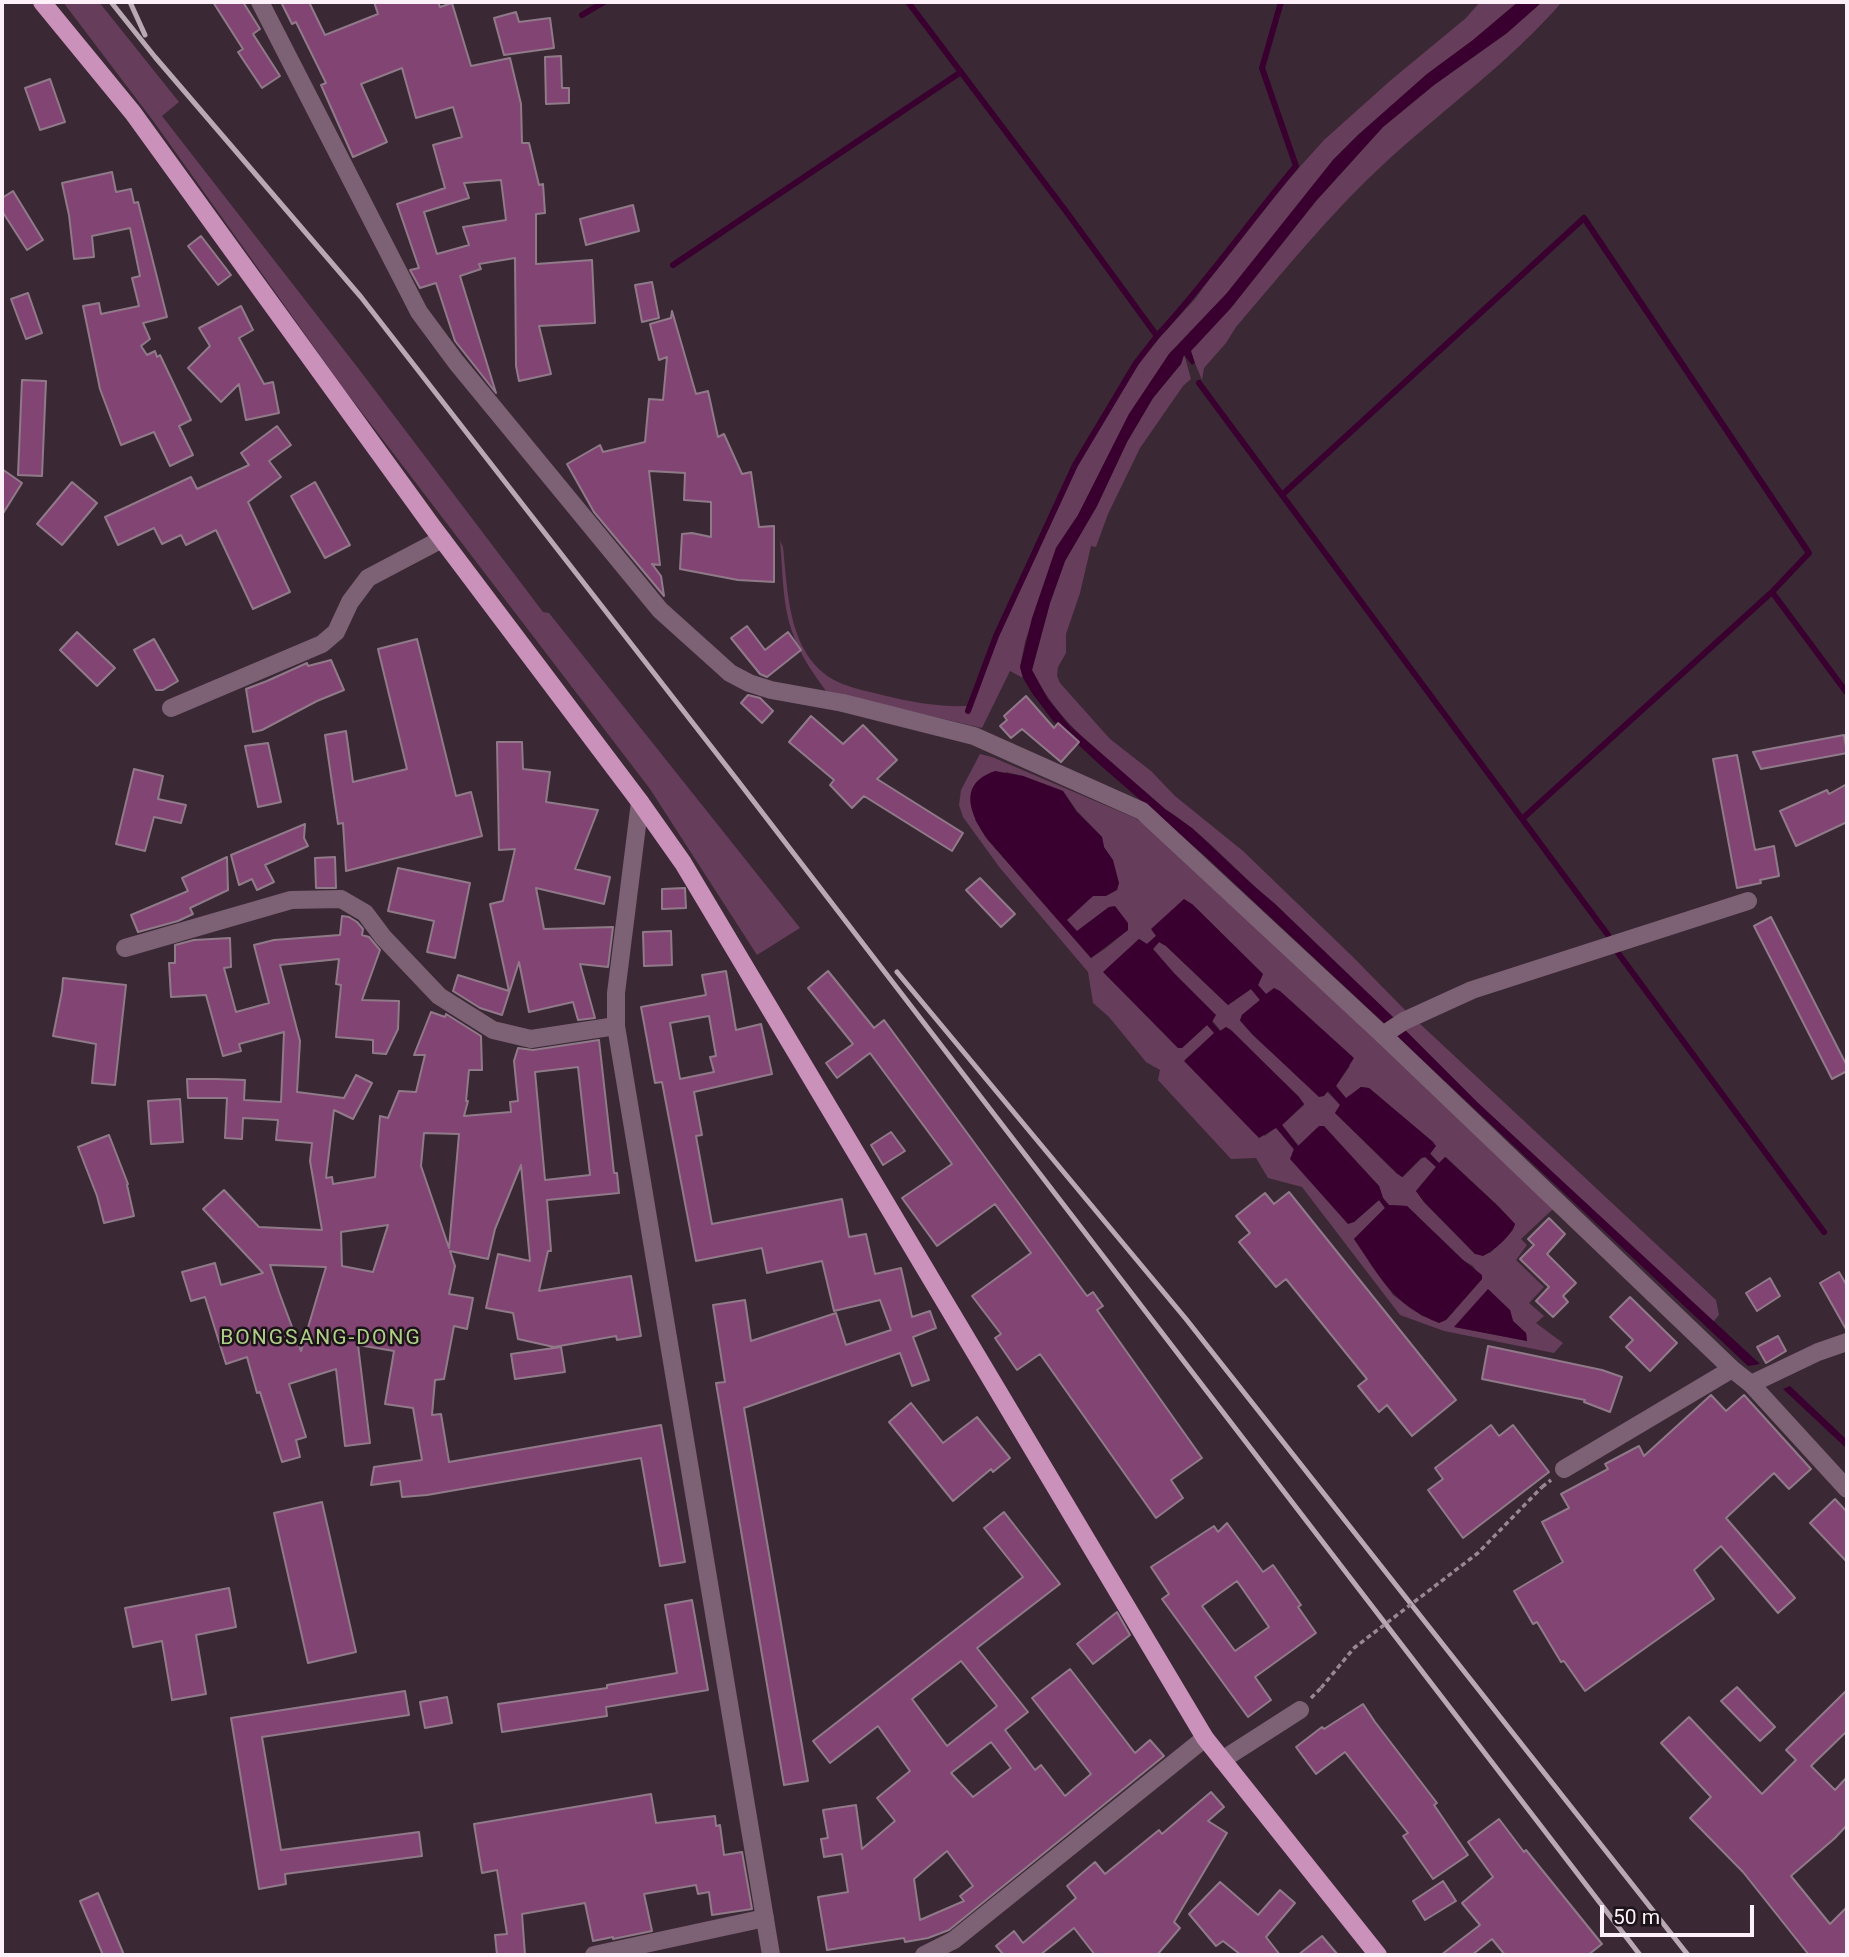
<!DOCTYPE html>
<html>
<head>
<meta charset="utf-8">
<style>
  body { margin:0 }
  #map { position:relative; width:1849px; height:1957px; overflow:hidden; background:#3b2835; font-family:Roboto,sans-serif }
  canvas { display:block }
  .frame { position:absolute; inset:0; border:4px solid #fdf0f9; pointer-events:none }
  .scale { position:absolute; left:1600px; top:1905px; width:154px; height:32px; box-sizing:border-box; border:4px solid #fdf0f9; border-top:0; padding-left:9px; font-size:21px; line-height:24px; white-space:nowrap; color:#fdf0f9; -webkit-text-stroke:5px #1d141a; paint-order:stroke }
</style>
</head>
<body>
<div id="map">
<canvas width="1849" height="1957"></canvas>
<div class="frame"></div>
<div class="scale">50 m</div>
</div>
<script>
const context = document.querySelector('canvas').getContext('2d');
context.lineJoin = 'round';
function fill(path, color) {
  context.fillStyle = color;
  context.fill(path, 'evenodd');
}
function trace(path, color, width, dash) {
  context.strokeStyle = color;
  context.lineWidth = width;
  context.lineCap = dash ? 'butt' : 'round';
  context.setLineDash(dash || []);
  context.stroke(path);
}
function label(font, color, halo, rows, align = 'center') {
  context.font = font + ' Roboto,sans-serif';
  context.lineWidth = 5;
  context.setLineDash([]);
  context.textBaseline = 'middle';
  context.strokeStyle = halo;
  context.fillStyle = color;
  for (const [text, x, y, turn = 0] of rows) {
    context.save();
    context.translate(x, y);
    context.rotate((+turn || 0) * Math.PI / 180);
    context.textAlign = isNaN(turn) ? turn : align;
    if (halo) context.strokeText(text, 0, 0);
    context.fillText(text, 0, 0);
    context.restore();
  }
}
fill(new Path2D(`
  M63 2H99L179 102 162 116 358 368 543 612 549 613 800 928 757 955 650 789 344 389 154 122Z
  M1480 2H1518L1473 40 1427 74 1358 135 1333 160 1227 293 1169 354 1129 414 1078 515 1056 548 1025 642 1020 667 1023 678 1010 671 982 728 826 691C813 673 800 655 793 634 782 605 783 571 780 541L783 547C788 593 788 656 836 681 850 688 867 691 882 695 911 702 937 707 967 706L966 712 969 713 998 636 1077 466 1138 364 1160 337 1195 299 1253 219 1324 140 1391 80 1466 18Z
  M1542 2H1562C1510 62 1446 107 1388 160 1332 211 1285 270 1236 327L1226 343 1204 368 1202 380 1190 351 1231 307 1316 201 1383 127 1434 85 1507 33Z
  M1184 354 1191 379 1183 386 1140 448 1108 514 1096 547 1091 546 1080 593 1066 634V653L1058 667 1057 676 1060 683 1110 739 1151 771 1175 796 1243 851 1353 957 1406 1011 1395 1019 1274 903C1237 873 1206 834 1165 809 1118 766 1060 729 1032 670L1050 603 1065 561 1097 506 1127 442 1153 398 1181 364Z
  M980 754 992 757 1135 818 1157 833 1382 1042 1553 1209 1521 1239 1527 1245 1516 1260 1544 1287 1529 1303 1544 1316 1536 1323 1563 1343 1554 1353 1444 1331 1400 1315 1302 1187 1268 1178 1256 1158 1231 1159 1158 1080 1160 1070 1146 1062 1109 1017 1093 1003 1088 972 1000 868 963 817 959 805 961 790ZM1006 772 1023 776 1063 791 1077 811 1102 837 1104 847 1093 896 1066 919 1076 932 1109 907 1128 930 1106 948 1091 958 988 840 975 820ZM1192 904 1263 974 1258 985 1266 994 1350 1066 1336 1086 1346 1099 1361 1087 1369 1088 1433 1142 1430 1153 1439 1163 1446 1157 1498 1206 1515 1224 1513 1230 1490 1253 1475 1254 1424 1202 1416 1191 1436 1167 1426 1157 1422 1158 1403 1177 1397 1174 1335 1113 1340 1105C1321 1083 1302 1076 1280 1059 1265 1047 1252 1035 1240 1021L1242 1015 1260 1000 1251 989 1228 1005 1166 946 1159 942 1153 949 1221 1031 1226 1027 1299 1097 1304 1105 1282 1125 1299 1146 1360 1166 1379 1186 1383 1198 1389 1205 1407 1206 1463 1260 1473 1266 1482 1279 1446 1320 1422 1316 1393 1295 1354 1239 1385 1208 1379 1200 1354 1222 1292 1153 1294 1150 1276 1127 1265 1136 1185 1060 1215 1033 1207 1025 1182 1048H1178L1104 972 1139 939 1147 944ZM1510 1310 1513 1321 1526 1333 1527 1341 1455 1327Z
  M1418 1022 1716 1300 1719 1315 1713 1322 1477 1102 1404 1029Z`), '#663d5b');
fill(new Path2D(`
  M1518 2H1542L1507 33 1434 85 1383 127 1316 201 1231 308 1191 351 1195 363 1192 365 1184 355 1181 364 1153 398 1127 442 1097 506 1065 561 1050 603 1032 670 1048 699 1069 725 1165 809 1192 828 1255 887 1274 903 1395 1019 1386 1025 1205 856 1100 765 1053 721 1032 693 1023 678 1020 667 1032 618 1056 548 1078 515 1129 414 1169 354 1227 293 1333 160 1358 135 1427 74 1473 40Z
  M995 771 1023 776 1063 791 1076 811 1102 837 1104 847 1113 860 1119 883 1117 890 1106 896H1093L1067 920 1077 931 1109 907 1115 906 1128 923V930L1091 958 988 840C971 816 956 784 995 771Z
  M1184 899 1192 904 1263 974 1258 985 1266 994 1274 988 1280 991 1354 1058 1336 1086 1346 1098 1361 1087 1369 1088 1433 1142 1436 1146 1430 1154 1439 1163 1445 1157 1498 1206 1515 1224C1511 1236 1495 1250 1483 1256L1475 1254 1424 1202 1416 1191 1436 1167 1425 1157 1421 1158 1402 1177 1398 1174 1335 1113 1340 1105 1328 1091 1324 1096 1319 1097 1253 1035 1240 1020 1242 1015 1260 1000 1251 989 1228 1005 1166 946 1159 942 1153 949 1174 973 1216 1015 1212 1022 1220 1031 1226 1027 1231 1030 1299 1097 1304 1104 1282 1125 1298 1146 1319 1126H1324L1379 1186 1383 1198 1389 1205 1407 1206 1463 1260 1482 1275V1279L1446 1320 1439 1323C1393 1305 1380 1277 1354 1239L1385 1208 1379 1200 1354 1222 1348 1224 1290 1159 1294 1149 1276 1128 1259 1138 1188 1065 1184 1061 1214 1033 1207 1025 1182 1048H1178L1103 972 1139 939 1147 944 1156 936 1151 929Z
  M1404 1029 1477 1102 1760 1364 1748 1366 1397 1036Z
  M1488 1289 1510 1310 1513 1321 1526 1333 1527 1341 1454 1327Z
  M1790 1386 1847 1440V1449L1783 1389Z`), '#39002f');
trace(new Path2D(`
  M908 2 1068 214 1157 336 1136 363 1075 465 996 636 968 711
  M582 15 604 2
  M673 265 961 72
  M1157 336C1207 282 1249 222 1296 166L1262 68 1281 2
  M1199 383 1608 935
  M1283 494 1584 218 1809 553 1772 592
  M1522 819 1772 592 1847 693
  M1618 953 1824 1232`), '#39002f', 6);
const building = new Path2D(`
  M213 2H243L260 29 253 34 280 76 262 88 238 52 243 49Z
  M281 2H309L325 35 378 14 374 2H438L440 7 452 3 471 66 510 58 521 104 522 143H529L539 185 543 184 545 213 536 214V264L592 260 595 323 539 326 551 374 519 381 516 366 515 258 479 264 481 269 460 276 496 393 455 341 436 283 420 288 410 270 419 268 397 204 445 188 433 145 462 137 453 107 416 118 402 68 361 84 387 142 353 157 321 85 326 83 296 22 292 24ZM501 180 506 220 463 227 469 245 437 254 424 212 469 198 464 183Z
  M516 12 519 22 550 18 554 48 504 55 494 18Z
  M561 56 562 88H569V103L546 104 545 57Z
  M50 79 65 122 40 130 25 88Z
  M112 172 116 192 131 189 134 203 138 202 167 317 143 323 150 339 141 346 147 355 155 351 157 357 160 355 191 420 179 426 193 455 170 466 154 432 121 445 100 389 83 306 99 303 101 314 139 306 132 278 140 276 130 228 92 236 94 257 74 259 69 215 62 183Z
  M13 191 43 240 27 250 2 211V198Z
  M633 205 639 231 586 245 580 219Z
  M201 236 231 275 218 285 188 246Z
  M652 282 659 318 642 322 635 285Z
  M28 293 42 333 26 339 11 299Z
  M241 306 253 330 239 338 264 384 273 382 279 413 246 420 239 384 221 402 188 368 210 346 199 328Z
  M672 311 696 394 708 391 718 437 724 434 742 474 751 472 759 527 774 526V582L738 580 680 569 682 534 692 533 711 537V502L684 500 685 473 649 471 660 565 652 564 661 576 664 596 594 512 567 464 600 445 603 452 645 442 649 399 663 400 667 357 659 360 650 324 671 318Z
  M22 380 46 381 42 476 18 475Z
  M277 426 291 445 269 461 281 477 248 502 290 592 253 609 216 530 186 545 181 535 162 544 154 528 118 545 105 517 191 477 197 489 249 465 241 453Z
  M2 469 22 483 2 515Z
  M72 482 97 503 62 545 37 524Z
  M315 482 350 545 325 558 291 496Z
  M747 626 765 650 788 632 801 650 767 677 760 674 731 638Z
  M77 632 115 668 97 686 60 650Z
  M154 639 178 681 163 690H156L134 650Z
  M417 639 456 796 471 792 482 836 346 871 343 823 338 824 325 735 346 731 353 782 407 769 378 649Z
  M331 660 344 690 317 701 262 730 253 732 246 689 267 681 307 663 308 666Z
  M748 695 760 698 773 711 762 723 741 703Z
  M1026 696 1054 728 1058 723 1079 742 1061 762 1022 729 1011 738 1000 726 1007 720 1004 716Z
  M811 716 843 744 863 725 897 760 877 779 963 833 952 851 864 796 852 808 830 785 834 780 789 742Z
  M1844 735 1847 753 1761 769 1753 752Z
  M497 742H522L523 769 550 772 546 802 598 810 575 869 610 877 604 904 536 888 544 929 613 927 608 967 580 964 595 1018 578 1020 573 1002 529 1012 519 962 502 1015 480 1008 453 991 458 975 509 991 490 904 503 901 515 849 499 850Z
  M268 743 281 802 258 807 245 746Z
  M1737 755 1755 850 1774 846 1779 876 1760 880 1761 883 1737 888 1713 759Z
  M134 769 163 776 158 799 186 805 181 823 154 817 145 851 116 844Z
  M1847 784V822L1796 846 1780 811 1827 790 1829 794Z
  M305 824 304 838 308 846 265 865 274 882 257 890 252 879 239 885 231 855Z
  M227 857 228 890 190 908 193 914 178 921 138 932 131 915 188 891 182 878Z
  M335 857 336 888H316L315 858Z
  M398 868 470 883 455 958 427 952 434 921 388 911Z
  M980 878 1015 914 1001 927 966 890Z
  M685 888 686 908 662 909V889Z
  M342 916 349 917 357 922 363 929 362 935 369 937 380 950 362 1000 399 1001 398 1029 386 1054 373 1053V1040L336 1037 341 985 336 984 339 959 280 965 300 1041 297 1092 344 1098 356 1075 372 1083 353 1119 334 1110 326 1178 332 1177 333 1184 375 1177 380 1116 388 1118 399 1091 416 1092 425 1055H414L431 1012 445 1017 446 1014 481 1036 482 1070H469L466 1101H468L464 1116 511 1112 510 1102 518 1101 514 1061 518 1048 533 1050 599 1040 614 1173H617L619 1193 547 1200 551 1251H548L539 1291 631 1276 641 1336 617 1340 616 1336 554 1347 518 1339 513 1313 486 1308 498 1254 530 1261 521 1165 495 1229 488 1259 450 1251 455 1266 449 1294 473 1298 467 1329 454 1326 444 1379 435 1380 432 1415 441 1414 449 1462 661 1425 685 1562 660 1566 641 1458 427 1495 402 1497 400 1481 371 1485 374 1467 422 1460 413 1408 385 1404 394 1351 358 1345 370 1443 345 1446 336 1369 289 1384 306 1437 296 1440 300 1457 282 1462 260 1392 257 1393 247 1357 226 1364 205 1297 191 1301 182 1272 215 1263 221 1285 263 1273 203 1209 224 1190 259 1227 322 1230 310 1161 312 1143 276 1140 278 1120 243 1118 242 1139 225 1138 227 1098H188L187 1079H216L245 1080 244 1100 281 1102 284 1032 239 1044 241 1051 223 1056 206 995 171 997 169 963H175V945L194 940 230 938 231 967 224 968 236 1012 269 1003 254 945 274 940 340 935ZM578 1067 590 1175 545 1180 535 1072ZM424 1133 459 1134 449 1248 421 1166ZM388 1225 373 1272 342 1266 341 1232ZM270 1265 326 1267 301 1351 279 1292Z
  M1771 917 1847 1066V1071L1832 1079 1754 926Z
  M671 931 672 965 644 966 643 932Z
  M726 971 736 1030 761 1024 772 1074 694 1092 702 1135 696 1136 712 1224 842 1199 849 1237 866 1234 875 1274 901 1268 912 1317 930 1311 936 1328 913 1337 929 1380 912 1386 900 1353 744 1408 808 1781 784 1785 716 1383 725 1382 713 1305 745 1300 751 1341 836 1313 846 1345 891 1330 880 1300 834 1311 822 1261 767 1273 762 1248 696 1261 662 1082 655 1083 641 1007 706 995 702 975ZM709 1016 716 1056 710 1057 714 1072 680 1079 670 1023Z
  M828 971 874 1028 884 1020 1087 1296 1093 1292 1103 1306 1097 1310 1202 1458 1171 1480 1183 1498 1156 1518 1040 1354 1017 1370 995 1338 1001 1334 972 1296 1031 1253 995 1204 937 1246 902 1198 952 1164 870 1053 837 1078 826 1063 853 1044 808 988Z
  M63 978 126 985 115 1085 92 1083 96 1044 53 1036 62 991Z
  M180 1099 183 1142 151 1144 148 1101Z
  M891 1132 905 1151 883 1165 871 1145Z
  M109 1135 128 1184 127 1185 134 1216 104 1223 97 1196 78 1147Z
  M1289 1192 1456 1400 1412 1436 1387 1405 1379 1412 1358 1386 1367 1379 1286 1279 1276 1287 1239 1242 1250 1233 1236 1216 1265 1193 1274 1204Z
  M1549 1218 1565 1234 1547 1254 1576 1283 1563 1296 1568 1302 1553 1317 1536 1301 1549 1287 1520 1259 1534 1245 1528 1239Z
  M1839 1272 1847 1286V1331L1820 1283Z
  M1770 1278 1780 1296 1757 1311 1746 1293Z
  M1630 1297 1677 1343 1650 1371 1626 1347 1633 1340 1610 1317Z
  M1778 1336 1786 1351 1766 1363 1757 1347Z
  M1488 1346 1602 1370 1622 1377 1610 1412 1584 1402 1585 1400 1482 1379Z
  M561 1347 565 1372 515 1379 511 1354Z
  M1711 1395 1726 1411 1744 1395 1811 1469 1789 1489 1774 1473 1726 1518 1795 1598 1778 1613 1721 1546 1694 1570 1714 1599 1585 1691 1564 1661 1561 1662 1537 1622 1533 1624 1514 1591 1563 1562 1542 1522 1569 1508 1561 1494 1608 1469 1605 1464 1639 1446 1644 1456Z
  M911 1403 943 1443 977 1417 1010 1458 993 1472 991 1469 953 1501 889 1422Z
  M1491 1425 1499 1436 1513 1425 1549 1472 1463 1538 1428 1490 1443 1479 1435 1468Z
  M1835 1499 1847 1512V1562L1810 1523Z
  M322 1502 356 1652 308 1663 274 1513Z
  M1004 1512 1060 1584 977 1648 1028 1712 1005 1730 1035 1770 1041 1765 1065 1796 1091 1774 1032 1698 1070 1669 1135 1753 1150 1740 1164 1756 949 1930 928 1938 905 1942 904 1938 827 1950 818 1897 848 1892 842 1854 824 1857 821 1839 828 1838 823 1810 856 1805 862 1849 895 1821 877 1798 910 1771 878 1726 830 1763 813 1741 1023 1577 984 1528ZM961 1661 997 1706 947 1746 912 1699ZM991 1742 1011 1768 973 1797 951 1773ZM947 1851 973 1886 960 1896 964 1901 920 1920 914 1879Z
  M1227 1523 1263 1572 1273 1565 1301 1605 1298 1607 1316 1633 1255 1677 1271 1700 1248 1717 1162 1599 1169 1594 1151 1567 1214 1526 1218 1532ZM1237 1581 1269 1627 1235 1651 1202 1606Z
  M229 1588 236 1627 196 1635 206 1694 172 1700 162 1641 133 1647 125 1608Z
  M692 1600 708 1690 606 1707 607 1716 502 1732 498 1704 607 1688V1685L677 1673 665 1605Z
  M1117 1612 1130 1635 1093 1664 1077 1644Z
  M1737 1687 1775 1727 1760 1741 1721 1701Z
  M1847 1690V1731L1811 1766 1835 1790 1847 1777V1825L1835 1838 1791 1876 1830 1924 1847 1907V1955H1809L1743 1872 1690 1818 1711 1797 1661 1743 1689 1717 1762 1794 1796 1760 1786 1750Z
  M405 1691 409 1715 262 1737 281 1850 419 1832 422 1856 285 1874 286 1884 259 1889 231 1718Z
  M447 1697 452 1723 425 1728 420 1702Z
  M1363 1704 1375 1722 1437 1803 1434 1805 1468 1855 1433 1879 1403 1836 1408 1833 1345 1752 1316 1774 1296 1747 1322 1727 1324 1729Z
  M1211 1792 1224 1807 1208 1821 1227 1833 1174 1922 1180 1928 1157 1955H1095L1074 1928 1040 1955H1004L996 1946 1014 1931 1023 1943 1076 1898 1067 1886 1095 1862 1105 1874 1159 1830 1162 1834Z
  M651 1794 656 1823 715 1816 716 1826 720 1825 724 1855 742 1852 752 1909 712 1915 709 1892 698 1894 696 1885 644 1894 652 1931 613 1939V1937L593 1941 585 1903 522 1914 525 1955H497L495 1935 507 1934 497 1870 482 1873 474 1824Z
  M1499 1819 1524 1852 1526 1850 1602 1944 1588 1955H1505L1492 1939 1472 1955H1441L1480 1925 1462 1903 1493 1877 1468 1842Z
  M1443 1881 1456 1901 1425 1920 1413 1901Z
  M1220 1882 1258 1915 1280 1890 1295 1903 1266 1937 1280 1955H1241L1223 1941 1216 1946 1189 1914Z
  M98 1893 124 1955H103L80 1901Z
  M1322 1936 1338 1955H1298Z`);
fill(building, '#824573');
trace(building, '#907a89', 2);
trace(new Path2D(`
  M1542 1487 1551 1480
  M1311 1698 1321 1688`), '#988893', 3.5, [5, 3.5]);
trace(new Path2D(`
  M260 2 419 312 456 362 660 610 730 673 749 683 771 690 843 703
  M171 708 322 644 336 632 350 602 368 578 442 539
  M125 948 291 900 341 899 365 913 383 937 439 996 493 1030 531 1039 616 1026
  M1383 1035 1404 1021 1472 990 1748 901
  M1751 1384 1847 1489
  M1564 1469 1732 1369
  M1222 1760 1300 1710
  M594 1955 765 1918
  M924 1955 954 1940 1205 1738`), '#7d6175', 18);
trace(new Path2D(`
  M843 703 974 736 1142 811 1383 1035 1732 1369 1751 1384 1818 1352 1847 1342
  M640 802 616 993V1026L771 1955`), '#7d6175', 18);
trace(new Path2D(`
  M42 2 133 113 432 526 640 802 683 863 1205 1738 1378 1955`), '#ca91ba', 18);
trace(new Path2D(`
  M111 2 155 57 361 297 738 781 1640 1955
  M130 2 145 35
  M897 972 1186 1319 1688 1955`), '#b8a9b3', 5);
trace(new Path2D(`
  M1321 1688 1354 1648 1478 1553 1542 1487`), '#988893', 3.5, [5, 3.5]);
context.letterSpacing = '2px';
label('21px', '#afce87', '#1d141a', [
  ["BONGSANG-DONG",321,1339]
]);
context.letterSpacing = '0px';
</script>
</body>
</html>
